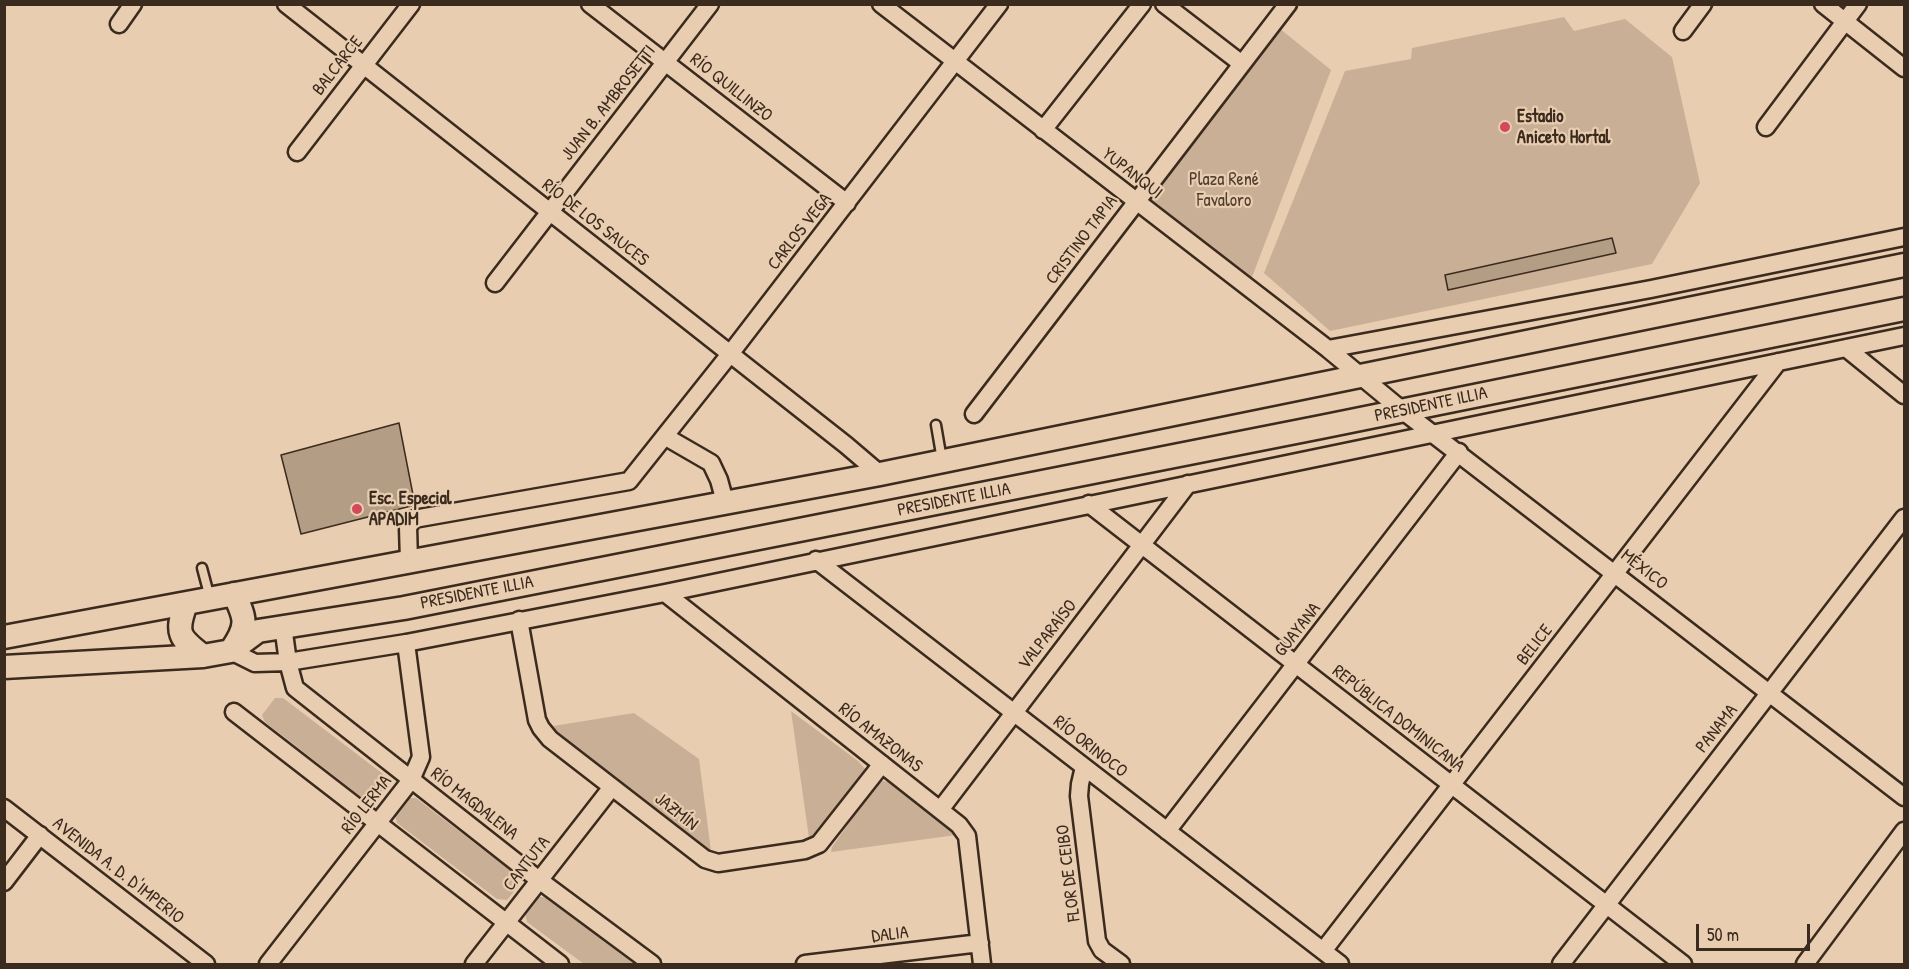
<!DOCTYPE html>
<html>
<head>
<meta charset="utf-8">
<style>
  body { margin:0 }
  #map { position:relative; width:1909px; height:969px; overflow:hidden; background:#e8cdb0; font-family:"Patrick Hand",sans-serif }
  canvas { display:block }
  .frame { position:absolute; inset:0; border:6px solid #3b2a1e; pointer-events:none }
  .scale { position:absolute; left:1696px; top:924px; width:114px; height:27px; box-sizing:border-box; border:3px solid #3b2a1e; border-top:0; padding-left:8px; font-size:18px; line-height:21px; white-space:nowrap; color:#3b2a1e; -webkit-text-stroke:4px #e8cdb0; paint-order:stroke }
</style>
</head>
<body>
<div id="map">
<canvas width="1909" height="969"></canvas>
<div class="frame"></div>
<div class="scale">50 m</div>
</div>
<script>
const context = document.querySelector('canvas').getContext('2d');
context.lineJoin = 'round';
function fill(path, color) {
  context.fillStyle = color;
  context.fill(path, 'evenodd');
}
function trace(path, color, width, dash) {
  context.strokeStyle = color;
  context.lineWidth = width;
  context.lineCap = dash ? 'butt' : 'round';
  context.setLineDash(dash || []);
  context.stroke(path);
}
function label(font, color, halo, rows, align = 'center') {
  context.font = font + ' "Patrick Hand",sans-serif';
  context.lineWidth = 4.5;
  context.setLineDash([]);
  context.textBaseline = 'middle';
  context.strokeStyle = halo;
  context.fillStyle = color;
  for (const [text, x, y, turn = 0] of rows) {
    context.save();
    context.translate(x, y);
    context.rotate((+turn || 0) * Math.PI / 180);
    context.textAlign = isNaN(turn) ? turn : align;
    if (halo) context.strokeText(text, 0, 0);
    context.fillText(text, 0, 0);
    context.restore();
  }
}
fill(new Path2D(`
  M1564 17 1574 31 1625 19 1672 57 1700 183 1652 264 1330 331 1264 273 1345 71 1411 59 1412 48Z
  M1279 28 1331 70 1252 277 1247 284 1143 201Z
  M275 698H283L383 774 387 785 375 799H364L265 722 262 715Z
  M791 711 858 761 865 769 864 776 820 835 809 838Z
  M634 713 699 759 711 851 696 843 561 736 553 726Z
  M882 781 889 782 948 826 956 835 831 852 832 847 877 784Z
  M408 798H416L515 874 519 885 507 900 497 899 397 823 395 815Z
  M538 897H546L634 964H584L527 922 525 914Z`), '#c9af96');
const building = new Path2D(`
  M1612 238 1616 253 1448 290 1445 275Z
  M399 423 415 505 301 534 281 455Z`);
fill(building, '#b49d85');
trace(building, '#3b2a1e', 1.5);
const lane = new Path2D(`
  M936 425 942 460
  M202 568 210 598`);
const street = new Path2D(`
  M286 4 846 445 880 474
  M590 4 847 203
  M881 4 1328 349 1403 411 1904 797
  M1164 4 1242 64
  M1823 4 1904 68
  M119 24 133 4
  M1683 31 1703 4
  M1766 127 1858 4
  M1043 130 1142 4
  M297 152 411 4
  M495 283 710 4
  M1846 348 1904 395
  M1328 349 1651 289 1904 237
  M974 414 1288 4
  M666 437 711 463 719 480 725 502
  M1089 504 1683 964
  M816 560 1340 964
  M409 561 408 527 414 519 629 481 730 354 999 4
  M665 593 959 825 967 836 982 964
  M519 620 537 720 541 728 550 739 705 859 718 863 805 850 819 844 882 764
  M283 626 288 662 295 688 539 880 652 964
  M231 651 255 663 288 662 406 643 665 593 1904 336
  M234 712 560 964
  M1084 767 1080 784 1079 796 1097 941 1102 950 1121 964
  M4 808 206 964
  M940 810 1188 484
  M1167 831 1459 452
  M4 882 40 835
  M1323 951 1778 362
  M268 964 411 780 421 757 406 643
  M474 964 612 787
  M805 964 980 943
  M1561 964 1904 518
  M1805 964 1904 831`);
const secondary = new Path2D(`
  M186 604C175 633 179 638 203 656
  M4 637 880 474 1904 265
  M232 649C248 625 246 619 234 594
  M4 667 203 656 231 651 258 631 404 608 1321 427 1904 309`);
trace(lane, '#3b2a1e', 13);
trace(street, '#3b2a1e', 21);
trace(secondary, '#3b2a1e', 27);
trace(lane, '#e8cdb0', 8);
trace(street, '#e8cdb0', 16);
trace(secondary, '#e8cdb0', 22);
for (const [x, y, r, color] of [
  [1505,127,6,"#d1495b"],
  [357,509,6,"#d1495b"]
]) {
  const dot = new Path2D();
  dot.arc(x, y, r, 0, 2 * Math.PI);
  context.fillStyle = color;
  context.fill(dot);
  trace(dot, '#e8cdb0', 2);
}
label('18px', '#3b2a1e', '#e8cdb0', [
  ["BALCARCE",338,66,-52],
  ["RÍO QUILLINZO",731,88,38],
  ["JUAN B. AMBROSETTI",609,103,-52],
  ["YUPANQUI",1132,174,38],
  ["RÍO DE LOS SAUCES",595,223,38],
  ["CARLOS VEGA",800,232,-52],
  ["CRISTINO TAPIA",1082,240,-53],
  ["PRESIDENTE ILLIA",1431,405,-12],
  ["PRESIDENTE ILLIA",954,500,-11],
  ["MÉXICO",1644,570,38],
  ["PRESIDENTE ILLIA",477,593,-11],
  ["GUAYANA",1298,630,-52],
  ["VALPARAÍSO",1048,635,-52],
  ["BELICE",1535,645,-52],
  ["REPÚBLICA DOMINICANA",1398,719,38],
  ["PANAMA",1717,729,-52],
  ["RÍO AMAZONAS",880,738,38],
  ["RÍO ORINOCO",1090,747,38],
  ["RÍO MAGDALENA",474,804,38],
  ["RÍO LERMA",367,805,-52],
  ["JAZMÍN",676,812,38],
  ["CANTUTA",527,864,-52],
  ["AVENIDA A. D. D'IMPERIO",118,871,38],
  ["FLOR DE CEIBO",1069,873,-97],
  ["DALIA",890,935,-7]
]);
label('bold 18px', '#3b2a1e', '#e8cdb0', [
  ["Estadio",1517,117],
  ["Aniceto Hortal",1517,138],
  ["Esc. Especial",369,499],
  ["APADIM",369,520]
], 'left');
label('18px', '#503e30', '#e8cdb0', [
  ["Plaza René",1224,180],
  ["Favaloro",1224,201]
]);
</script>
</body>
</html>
